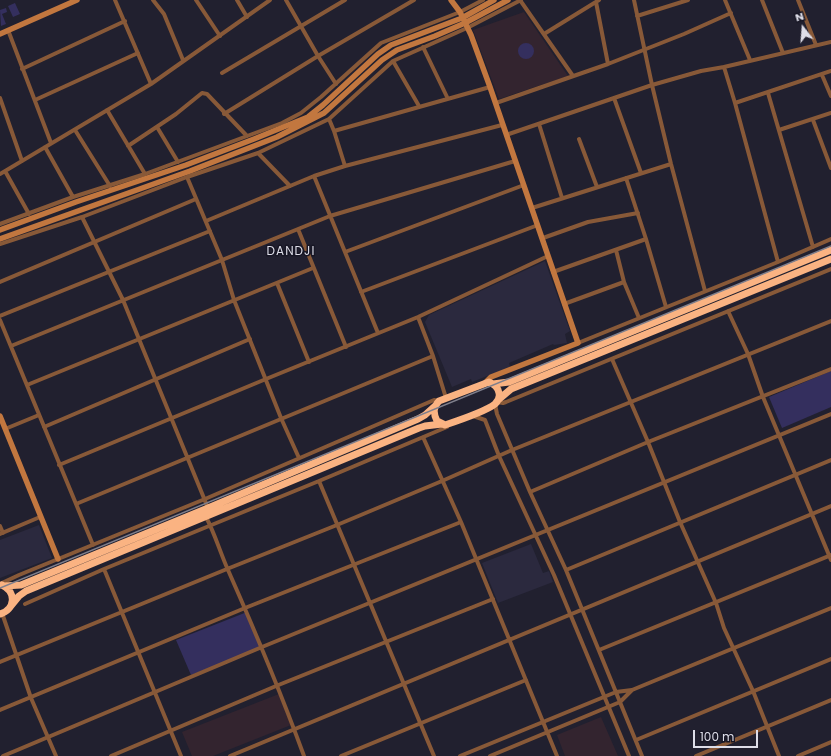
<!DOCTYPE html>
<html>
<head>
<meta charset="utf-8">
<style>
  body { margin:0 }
  #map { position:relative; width:831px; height:756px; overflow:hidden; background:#21202f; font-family:Poppins,sans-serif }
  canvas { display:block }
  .north { position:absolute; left:783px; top:8px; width:40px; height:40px; -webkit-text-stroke:3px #181725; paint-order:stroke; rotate:343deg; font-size:11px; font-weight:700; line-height:16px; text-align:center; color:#dedee9 }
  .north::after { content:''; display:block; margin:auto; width:14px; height:18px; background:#dedee9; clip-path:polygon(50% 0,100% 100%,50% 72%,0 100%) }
  .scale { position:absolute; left:693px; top:730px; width:65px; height:18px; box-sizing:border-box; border:2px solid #dedee9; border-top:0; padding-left:5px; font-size:12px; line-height:14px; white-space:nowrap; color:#dedee9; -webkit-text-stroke:3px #181725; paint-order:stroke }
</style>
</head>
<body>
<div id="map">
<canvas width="831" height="756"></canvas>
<div class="north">N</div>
<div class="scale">100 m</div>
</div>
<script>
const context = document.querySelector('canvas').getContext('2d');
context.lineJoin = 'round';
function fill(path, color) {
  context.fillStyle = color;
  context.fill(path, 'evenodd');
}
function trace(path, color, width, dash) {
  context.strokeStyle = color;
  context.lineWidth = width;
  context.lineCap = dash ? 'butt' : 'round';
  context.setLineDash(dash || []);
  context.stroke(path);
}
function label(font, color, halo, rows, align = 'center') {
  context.font = font + ' Poppins,sans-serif';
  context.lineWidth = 3;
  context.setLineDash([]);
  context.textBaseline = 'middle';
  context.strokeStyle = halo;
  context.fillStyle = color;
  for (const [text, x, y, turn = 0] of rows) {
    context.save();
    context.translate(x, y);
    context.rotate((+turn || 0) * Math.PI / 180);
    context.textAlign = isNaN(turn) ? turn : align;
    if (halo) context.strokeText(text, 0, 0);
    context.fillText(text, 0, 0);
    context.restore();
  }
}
fill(new Path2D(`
  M545 261 570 331 565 334 567 343 554 345 553 344 509 363 510 367 472 382 471 379 452 387 425 322 429 315Z
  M39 525 52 558 0 578V540Z
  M531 544 543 573 549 571 553 582 498 603 482 563Z`), '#2b293e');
fill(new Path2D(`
  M524 12 568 76 499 99 473 30Z
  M279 694 291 725 213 756H192L182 732Z
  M601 717 618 756H565L557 735Z`), '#33242f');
fill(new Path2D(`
  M15 3 20 14 13 17 8 6Z
  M6 8 7 12 2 14 6 24 1 26 0 10Z
  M518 51a8 8 0 1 1 16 0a8 8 0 1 1-16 0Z
  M831 371V407L782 428 769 397Z
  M247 612 262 648 191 675 176 640Z`), '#342f5e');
trace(new Path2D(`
  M115 0 151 84
  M153 0 164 14 183 60
  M196 0 220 36
  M237 0 247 17
  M520 0 573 76
  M634 0 652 85 671 164 705 291
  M725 0 750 60
  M762 0 783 53
  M798 0 816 45
  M596 2 608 64
  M637 16 688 0
  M8 30 51 143
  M544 34 599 0
  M423 47 448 99
  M393 61 419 106
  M724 67 735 103 778 262
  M22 69 125 21
  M222 73 345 0
  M822 75 831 96
  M336 84 318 56 414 0
  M768 93 813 247
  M0 98 22 161
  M614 98 641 173
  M35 100 138 53
  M496 103 608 64 684 34 731 13
  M735 103 831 71
  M107 110 145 174
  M224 114 318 56 286 0
  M329 119 334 131 345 166
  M813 120 831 168
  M539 124 562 198
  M157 127 178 162
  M75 130 110 186
  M779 130 831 113
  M334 131 490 87
  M506 135 652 85 701 71 724 67 831 42
  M579 139 597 187
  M128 146 176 114 202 93 207 94 247 136
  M45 147 73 197
  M258 153 290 186
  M5 171 29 214
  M0 174 151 84 270 0
  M314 176 378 333
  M187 177 222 260 234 300 281 418 299 458
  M626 178 646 239 666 307
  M532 208 671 164
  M82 217 123 300 208 508
  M206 221 314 176 345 166 502 125
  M0 224 73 197 145 174 282 123 301 113 321 97 381 43 460 12 483 0
  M298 229 346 347
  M543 238 588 222 638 213
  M0 244 82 217 187 177 258 153 329 119 393 61 467 28 521 0
  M345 252 524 185
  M553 272 646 239
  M0 282 196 199
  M624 282 639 318
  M277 283 309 362
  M361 292 538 225
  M564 304 624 282 616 250
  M728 311 748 354 763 397 831 560
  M0 316 210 231
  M418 317 433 356 446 398
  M0 320 93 545
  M578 343 778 262 831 239
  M11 346 330 216 515 161
  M612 359 648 442 680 522 716 603 724 628 753 691 779 756
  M27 385 313 268
  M497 402 503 403 506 402 831 269
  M495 404 497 414 530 492 566 570 642 756
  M473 416 485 420 499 456 554 575 629 756
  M44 427 250 339
  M5 429 39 415
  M423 437 461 522 557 756
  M59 465 266 379 418 317 548 256
  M319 481 434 756
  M530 492 648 442 831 369
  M76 504 433 356
  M206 517C215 534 220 552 228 570 255 631 281 693 304 756
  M0 526 3 533
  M0 534 40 517
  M104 569 181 756
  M566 570 831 460
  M0 584 19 575 205 499 434 400 439 401
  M25 604 104 569 319 481 447 427
  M2 613 31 698 56 756
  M599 650 831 555
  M0 662 227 569 337 525 442 481 512 450 831 321
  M0 710 245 608 461 522
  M636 740 831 659
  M3 756 262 647 831 414
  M111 756 276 686 493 599
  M230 756 831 506
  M341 756 526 680
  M460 756 616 692 632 690 831 608
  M490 756 620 702 632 690
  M696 756 831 700
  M798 756 831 742`), '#885938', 4);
trace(new Path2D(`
  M451 0 460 12 471 35 490 87 578 343 491 377 485 383
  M0 34 77 0
  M0 230 76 202 186 165 254 139 308 117 323 105 378 54 391 45 462 18 494 0
  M0 239 190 171 277 137 324 113 382 60 397 50 435 36 465 23 508 0
  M0 416 58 559`), '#c2773f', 5.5);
trace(new Path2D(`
  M489 382C494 384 498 387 499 393 500 397 498 401 495 404 486 411 457 421 445 425L437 421C433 413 433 407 439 401Z
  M493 384 509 382 831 250
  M498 400 511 389 831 259
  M4 586 21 585 208 508 418 419 425 415 435 406
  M10 607 19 596 26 591 419 428 425 426 442 424
  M0 614C15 610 17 592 2 585`), '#fab382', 7);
trace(new Path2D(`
  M0 588 831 246`), '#7f7f8c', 1.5);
context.letterSpacing = '1px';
label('12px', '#dedee9', '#181725', [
  ["DANDJI",291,252]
]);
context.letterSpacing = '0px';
</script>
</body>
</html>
